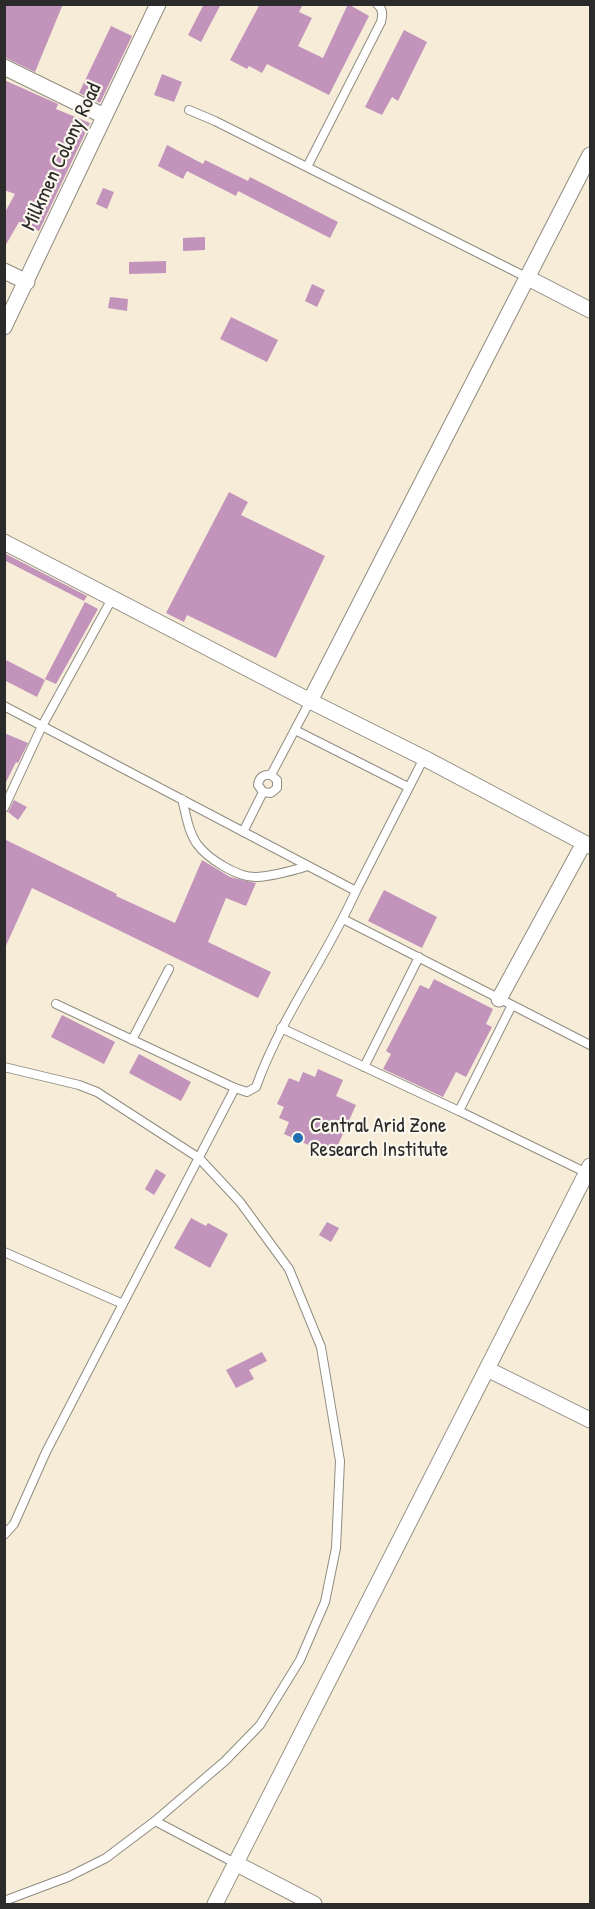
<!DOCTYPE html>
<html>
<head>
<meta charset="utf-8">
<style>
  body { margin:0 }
  #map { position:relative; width:595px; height:1909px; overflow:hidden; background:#f6ecd7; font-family:"Patrick Hand",sans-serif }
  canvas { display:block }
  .frame { position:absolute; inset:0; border:6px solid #2b2b2b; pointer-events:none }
</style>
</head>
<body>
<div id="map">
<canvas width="595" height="1909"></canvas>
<div class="frame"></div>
</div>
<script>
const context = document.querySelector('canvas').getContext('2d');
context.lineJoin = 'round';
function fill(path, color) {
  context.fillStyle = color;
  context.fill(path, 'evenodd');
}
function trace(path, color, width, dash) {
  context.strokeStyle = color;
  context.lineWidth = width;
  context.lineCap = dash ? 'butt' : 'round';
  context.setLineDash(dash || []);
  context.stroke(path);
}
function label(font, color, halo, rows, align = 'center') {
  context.font = font + ' "Patrick Hand",sans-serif';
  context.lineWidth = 4.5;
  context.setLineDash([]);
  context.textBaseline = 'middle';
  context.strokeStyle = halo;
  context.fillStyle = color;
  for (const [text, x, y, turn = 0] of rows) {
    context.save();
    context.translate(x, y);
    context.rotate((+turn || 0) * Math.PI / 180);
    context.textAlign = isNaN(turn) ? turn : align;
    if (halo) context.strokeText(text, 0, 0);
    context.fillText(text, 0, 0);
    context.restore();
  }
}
fill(new Path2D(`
  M4 4H63L35 72 4 57Z
  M204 4H221L201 42 188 35Z
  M260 4H303L299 12 312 18 298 46 323 58 348 4 369 16 329 95 267 64 262 73 249 66 247 69 230 60Z
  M111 26 132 36 100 103 79 93Z
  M404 30 427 42 398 101 392 97 382 115 365 107Z
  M162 74 182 82 174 102 154 95Z
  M4 80 58 104 56 109 90 123 39 231 19 222 4 248V214L15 194 4 190Z
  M167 145 203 164 205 160 248 181 250 177 338 222 330 238 238 191 236 196 187 171 183 179 158 166Z
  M103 188 114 192 107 209 96 204Z
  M205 237V250L183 251V238Z
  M166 261V273L129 274V262Z
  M312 284 325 290 317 307 305 301Z
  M110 297 128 299 127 311 108 308Z
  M231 317 278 340 267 362 220 339Z
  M229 492 248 502 241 515 325 556 276 658 187 615 184 622 166 613Z
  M4 553 87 596 84 601 4 560Z
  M85 602 98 609 56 684 45 679Z
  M4 659 45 680 37 697 4 680Z
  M4 733 28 743 18 763 16 762 4 786Z
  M14 800 27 807 18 820 8 812Z
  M4 839 117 894 116 896 175 923 202 860 230 877 256 883 246 906 226 898 208 942 271 972 258 998 32 888 4 950Z
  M384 890 437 917 422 948 368 921Z
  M434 979 493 1009 486 1024 492 1027 466 1077 456 1072 443 1097 383 1069 391 1054 386 1051 420 985 429 989Z
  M62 1015 115 1042 104 1064 51 1037Z
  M139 1054 191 1082 181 1101 129 1073Z
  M318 1069 343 1080 336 1096 356 1105 333 1156 284 1134 289 1122 279 1118 284 1107 277 1104 289 1078 299 1082 303 1072 315 1077Z
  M156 1169 166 1175 154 1195 145 1189Z
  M191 1218 206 1226 208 1223 228 1234 210 1268 174 1248Z
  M327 1222 339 1228 331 1242 319 1235Z
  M262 1352 267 1361 249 1370 254 1379 236 1388 226 1370Z`), '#c294bc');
const lane = new Path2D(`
  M189 110 215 121 528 278
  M307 167 381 22C383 14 383 9 377 4
  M4 706 356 891 424 758
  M295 730 408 787
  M271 775 310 701
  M263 792 271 793 277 788V780L271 775
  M263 792 258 785C259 777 264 774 271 775
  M182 799C186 814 188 831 197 844 208 859 238 878 257 877 275 876 291 871 308 866
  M4 808 42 726 113 597
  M243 832 263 792
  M343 919 512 1005 459 1111 587 1173
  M56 1004 235 1088 247 1092 256 1087C281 1017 326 958 356 891
  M512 1005 590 1045
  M281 1028 459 1111
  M132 1040 169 969
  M4 1067 79 1085 97 1092 199 1158 240 1202 289 1269 321 1347 340 1461 336 1548 325 1602 300 1660 260 1725 225 1761 155 1821 106 1858 68 1877 4 1901
  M364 1067 419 957
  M4 1252 123 1304
  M4 1535 14 1524 46 1452 235 1088
  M155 1821 235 1863`);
const street = new Path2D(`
  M4 67 104 116
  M4 271 27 282
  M528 278 590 310
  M4 327 158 4
  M4 542 310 701 590 155
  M310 701 424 758 590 846
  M499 999 584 843
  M487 1369 590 1420
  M235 1863 314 1904
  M215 1904 590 1166`);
trace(lane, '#908c81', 10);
trace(street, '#908c81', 17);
trace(lane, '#fff', 8);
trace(street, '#fff', 15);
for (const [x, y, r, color] of [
  [298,1138,6,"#1f6fb2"]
]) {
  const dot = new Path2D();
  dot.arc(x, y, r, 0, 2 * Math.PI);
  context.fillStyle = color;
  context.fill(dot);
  trace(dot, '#fbf7ec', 2);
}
label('21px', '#2b2b2b', '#fbf7ec', [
  ["Milkmen Colony Road",62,157,-65]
]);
label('21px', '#2b2b2b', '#fbf7ec', [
  ["Central Arid Zone",310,1126],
  ["Research Institute",310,1150]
], 'left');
</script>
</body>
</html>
